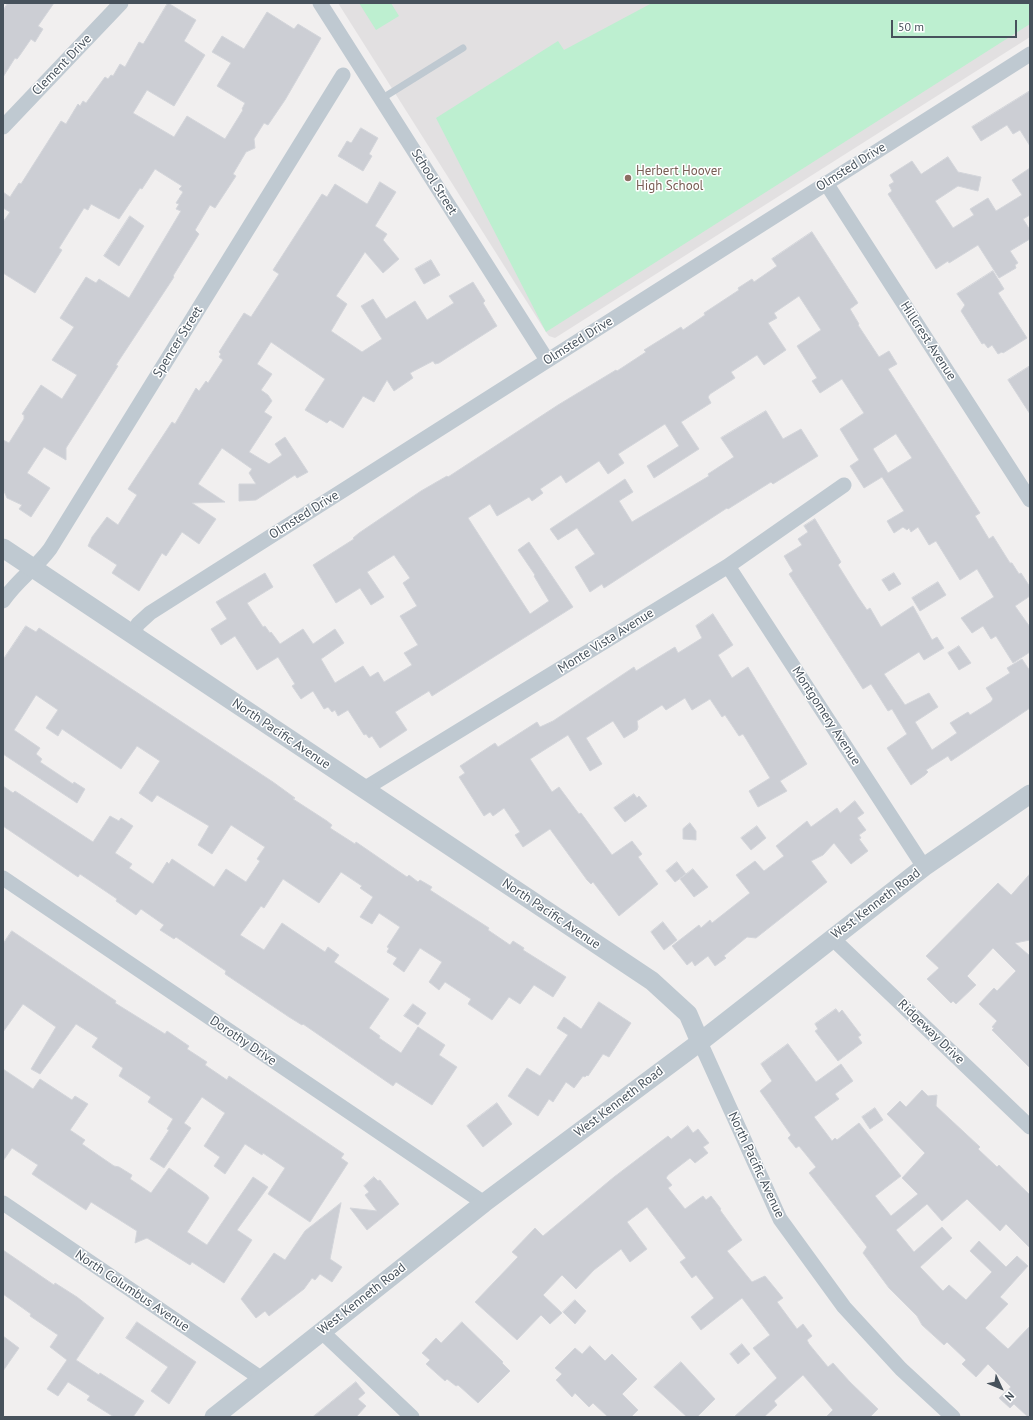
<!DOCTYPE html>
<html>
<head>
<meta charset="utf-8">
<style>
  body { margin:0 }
  #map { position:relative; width:1033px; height:1420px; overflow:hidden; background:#f1efef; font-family:"PT Sans",sans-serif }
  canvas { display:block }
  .frame { position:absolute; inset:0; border:4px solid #47525c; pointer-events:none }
  .north { position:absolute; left:981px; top:1368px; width:40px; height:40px; -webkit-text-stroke:3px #fff; paint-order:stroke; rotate:134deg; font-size:11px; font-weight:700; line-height:16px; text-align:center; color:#47525c }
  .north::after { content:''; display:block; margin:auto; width:14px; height:18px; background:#47525c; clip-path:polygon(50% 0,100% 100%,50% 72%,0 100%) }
  .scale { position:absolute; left:891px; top:20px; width:126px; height:18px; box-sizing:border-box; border:2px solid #47525c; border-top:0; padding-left:5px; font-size:12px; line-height:14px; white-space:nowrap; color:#47525c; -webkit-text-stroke:3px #fff; paint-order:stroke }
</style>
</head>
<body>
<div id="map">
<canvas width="1033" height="1420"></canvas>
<div class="frame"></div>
<div class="north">N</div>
<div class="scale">50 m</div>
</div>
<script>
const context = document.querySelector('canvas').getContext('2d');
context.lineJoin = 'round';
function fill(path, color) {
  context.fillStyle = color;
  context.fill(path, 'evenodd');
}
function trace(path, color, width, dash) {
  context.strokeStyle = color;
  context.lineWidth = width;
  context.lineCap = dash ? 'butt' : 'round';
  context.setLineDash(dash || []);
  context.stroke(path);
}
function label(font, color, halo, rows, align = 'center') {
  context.font = font + ' "PT Sans",sans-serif';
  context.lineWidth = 3;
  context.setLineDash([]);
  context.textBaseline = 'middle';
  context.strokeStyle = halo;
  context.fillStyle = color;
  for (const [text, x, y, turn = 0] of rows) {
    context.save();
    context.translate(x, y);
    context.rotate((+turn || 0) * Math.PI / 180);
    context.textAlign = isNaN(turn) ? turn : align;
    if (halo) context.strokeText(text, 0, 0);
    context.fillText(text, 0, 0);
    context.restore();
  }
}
fill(new Path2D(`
  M338 3H1030V37L555 338 549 336 546 332Z`), '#e2e0e1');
fill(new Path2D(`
  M359 3H391L399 16 376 30Z
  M652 3H1030V24L546 332 436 118 558 41 564 50Z`), '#bdefd0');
const building = new Path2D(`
  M8 3H54L38 26 43 29 35 42 31 39 20 55 17 59 15 58 3 77V11Z
  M168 3 196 20 184 41 205 55 174 106 147 90 133 113 174 137 187 116 225 139 243 110 242 109 245 103 217 86 231 63 212 52 222 36 244 49 267 12 294 29 298 24 321 38 285 100 268 125 264 123 254 139 255 148 246 152 233 174 236 176 215 208 210 205 195 230 199 234 173 276 174 277 116 365 118 366 66 448V460L44 447 27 473 50 488 31 517 19 509 22 505 7 498 3 489V440L9 443 24 419V415L22 414 41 385 62 399 77 375 52 360 74 327 60 318 86 277 96 283 99 279 129 298 181 211 176 209 179 204 176 203 183 192 179 189 182 186 155 169 142 189 140 188 119 219 91 204 88 210 84 208 59 248 62 250 35 293 3 273V222L10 212 3 208V192L10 197 19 183 21 184 61 121 66 124 78 104 80 106 83 101 86 103 105 77 108 79 111 75 113 76 120 64 125 67 139 42 143 44Z
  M1030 91V146L1020 130 1013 134 1007 125 981 141 972 127Z
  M361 128 378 138 369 154 372 156 363 171 338 156 347 141 351 143Z
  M948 157 958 172 981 177 978 191 958 186 935 201 953 228 974 215 970 209 988 198 996 211 1022 195 1012 180 1030 168V215L1023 219 1030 230V239L1010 251 1018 263 1015 265 1016 268 999 278 978 245 949 263 948 261 936 269 888 194 892 191 889 185 894 182 890 175 912 161 921 174Z
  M380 182 396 192 375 226 387 234 383 240 399 259 383 273 365 252 336 296 347 304 331 331 362 352 382 339 361 306 373 299 386 319 415 301 427 320 454 303 449 296 473 282 485 301 483 303 497 326 439 363 435 364 433 361 410 373 413 378 394 391 387 380 374 402 363 396 343 428 330 420 327 423 305 410 325 379 271 342 257 364 272 374 261 390 268 395 272 401 264 412 272 417 249 452 269 464 282 455 275 444 285 437 308 472 297 478 295 475 256 500 239 501V484H256L249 473 252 469 222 448 198 484 225 502 192 503 216 519 199 544 182 532 166 556 162 553 139 591 112 573 117 565 88 546 92 537 107 517 118 525 137 495 128 489 172 422 175 424 196 388 199 391 206 381 208 383 223 360 219 357 221 354 219 352 244 313 251 317 279 274 273 270 322 194 327 197 335 184 367 204Z
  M130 216 144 226 119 266 104 256Z
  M812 232 858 303 850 309 859 324 858 325 879 357 889 351 897 364 888 369 980 513 975 516 989 539 993 536 1010 563H1012L1019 574 1021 573 1030 587V596L1015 606 1030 627V652L1013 663 996 636 991 639 983 626 972 633 961 618 994 597 977 569 960 580 936 541 929 545 918 527 911 532 909 528 907 530 903 527 894 533 887 521 904 511 882 477 864 488 850 466 859 460 840 429 864 413 842 379 820 393 812 381 817 378 797 346 821 330 799 296 774 313 777 318 768 323 786 350 764 365 757 355 731 372 735 378 710 394 708 397 711 403 681 422 699 449 654 478 647 466 679 446 665 424 618 454 624 463 608 474 599 461 566 483 561 475 540 489 543 493 532 501 529 497 497 516 490 504 468 518 530 614 549 601 534 576 535 575 518 550 529 542 573 607 432 696 429 691 395 712 407 730 380 748 372 736 369 738 366 734 364 735 348 710 338 716 335 710 332 712 328 707 324 709 313 691 301 699 292 686 295 684 278 657 257 670 235 636 221 645 211 629 227 619 216 602 265 573 273 587 247 603 263 627 265 626 270 633 271 632 280 644 303 629 313 644 335 629 344 643 321 659 335 683 363 666 370 677 378 672 384 682 412 665 404 653 418 645 400 616 417 606 403 583 410 578 394 555 367 572 384 597 371 605 360 588 336 603 313 565 354 539 353 538 359 533 421 491 447 476 448 477 558 405 616 370 617 371 646 352 644 350 681 327 683 330 705 315 704 313 739 290 738 288 752 279 754 282 777 266 772 259ZM896 434 912 458 888 473 873 449Z
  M431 260 440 275 424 284 415 269Z
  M993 271 1004 289 998 293 1027 338 1003 353 1002 352 998 354 992 345 988 348 984 343 982 344 961 311 965 305 957 294Z
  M1030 366V414L1008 380Z
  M766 411 783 439 801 429 818 456 773 484 771 482 728 509 727 508 604 588 602 584 590 592 575 567 595 554 577 528 558 540 550 529 625 479 633 492 619 501 632 522 709 476 708 474 734 457 721 438Z
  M815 519 841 562 838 565 858 597 867 610 870 608 881 627 913 606 932 640 937 637 944 648 924 660 919 652 884 674 905 705 929 693 938 707 915 722 932 750 957 733 950 723 968 712 970 715 991 702 993 699 986 688 1010 673 1007 668 1022 659 1030 671V708L951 761 948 756 926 770 928 772 925 775 911 785 887 748 907 734 892 709 888 711 871 684 863 689 789 574 793 571 784 556 802 545 798 539 808 532 804 526Z
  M894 573 901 584 889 591 882 580Z
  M938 582 946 595 920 611 912 598Z
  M713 614 733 645 718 655 732 678 748 667 807 764 780 781 787 791 758 807 749 791 770 778 743 734 739 736 725 715 722 717 710 699 692 710 685 698 666 710 662 705 637 721 638 727 637 730 624 738 613 721 586 738 602 764 590 771 568 735 530 759 552 792 559 787 579 814 581 813 612 855 632 841 642 854 638 857 658 884 619 916 593 882 591 884 587 880 550 829 523 847 515 835 520 832 504 808 493 816 490 812 484 816 459 777 465 773 460 766 495 743 498 747 537 722 540 727 553 721 634 667 636 671 675 647 678 653 702 638 696 626Z
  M26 626 36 632 39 628 273 782 295 798 293 799 327 821 332 825 330 828 355 844 356 842 407 877 409 875 418 882 420 880 432 887 430 890 489 928 488 930 510 945 513 941 524 948 523 950 566 977 553 997 534 985 520 1004 509 997 492 1020 468 1004 471 999 445 982 439 990 429 982 442 962 420 948 404 972 393 964 397 958 387 952 389 948 387 947 400 927 379 913 372 924 360 917 373 897 360 888 362 886 341 872 319 903 283 879 264 908 261 906 240 935 264 950 282 923 325 952 328 947 339 955 334 962 389 999 369 1028 380 1036 379 1038 401 1053 418 1027 445 1045 439 1055 457 1067 432 1105 396 1082 393 1086 303 1024 302 1025 289 1017 225 974 226 971 176 937 174 939 160 930 164 925 141 909 136 915 116 901 117 899 80 874 78 877 3 826V786L13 793 15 791 93 842 110 816 119 821 121 818 133 826 115 853 132 864 129 868 153 884 167 862 169 864 172 859 214 887 226 869 246 882 260 861 257 859 265 847 231 825 212 854 198 845 209 826 157 795 152 802 139 793 160 761 137 746 121 769 62 729 58 736 46 728 58 710 36 695 14 730 40 748 36 754 42 759 40 762 73 784 74 782 85 789 77 803 3 754V660Z
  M959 646 971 663 959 670 948 653Z
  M634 794 637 798 639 796 647 806 625 822 614 808Z
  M855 801 864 813 857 818 866 830 859 835 861 838 859 839 868 851 851 864 834 843 823 855 811 861 827 882 756 938 747 937 724 956 726 958 715 966 708 956 695 966 692 961 687 965 672 946 699 925 701 928 710 920 712 923 750 893 736 875 755 861 764 871 784 856 776 846 807 821 811 827 837 808 840 813Z
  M690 823 696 831V840L683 839V829Z
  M757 826 766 838 751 850 741 838Z
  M677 862 686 874 675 882 666 871Z
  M693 869 708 887 694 897 680 879Z
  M1030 874V940L1015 943 1030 956V1068L992 1030 994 1028 992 1027 997 1021 979 1004 994 988 997 991 1016 971 993 948 967 976 976 985 956 1004 953 1001 951 1003 927 979 939 968 926 956 998 883 1011 895Z
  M663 922 677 940 664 950 651 932Z
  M12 931 101 991 116 1001 115 1003 165 1034 167 1031 189 1046 187 1049 207 1062 205 1065 227 1080 229 1076 344 1154 341 1158 348 1163 310 1222 268 1194 285 1168 263 1153 262 1155 245 1144 225 1174 214 1166 220 1157 204 1146 225 1113 202 1097 184 1123 191 1128 164 1168 150 1159 169 1130 167 1129 173 1119 148 1102 151 1097 119 1076 123 1068 92 1047 98 1038 76 1024 40 1074 31 1069 56 1027 23 1004 3 1032V944Z
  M599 1002 631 1023 609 1057 603 1054 588 1076 587 1075 585 1077 583 1076 574 1088 566 1082 553 1102 549 1099 538 1116 508 1096 527 1068 540 1076 568 1035 557 1028 564 1017 581 1029Z
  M413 1004 426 1013 418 1025 404 1016Z
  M836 1009 839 1013 842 1010 861 1035 858 1037 862 1043 838 1061 815 1031 818 1029 815 1024Z
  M788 1044 816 1082 841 1064 853 1081 835 1094 839 1099 814 1117 832 1141 835 1138 837 1140 859 1123 901 1176 875 1196 891 1216 918 1194 902 1178 925 1153 887 1114 900 1101 906 1107 922 1090 928 1096 937 1095 936 1106 980 1147 978 1149 997 1167 999 1165 1030 1195V1248L1006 1224 1000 1231 967 1199 942 1221 927 1204 896 1230 914 1252 942 1227 952 1238 920 1267 943 1291 949 1285 966 1300 992 1272 970 1251 979 1241 1006 1267 1017 1256 1028 1266 1000 1297 1008 1304 985 1328 1008 1349 1030 1326V1417H1028L1014 1404 1010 1408 999 1398 1011 1387 988 1364 976 1377 962 1364 966 1360 947 1342 944 1345 922 1325 917 1316 889 1288 869 1261 863 1253 867 1247 809 1173 816 1167 799 1146 796 1148 788 1138 791 1135 760 1091 772 1081 761 1064Z
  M3 1069 33 1089 40 1079 72 1100 75 1096 88 1104 70 1130 85 1140 82 1144 114 1166 119 1167 132 1175 130 1179 151 1193 169 1168 207 1195 209 1198 187 1232 207 1245 253 1177 268 1187 237 1230 252 1240 224 1283 192 1262 190 1265 147 1238 135 1243 137 1231 91 1202 86 1210 32 1174 38 1165 12 1148 3 1161Z
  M497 1103 512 1124 483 1147 467 1126Z
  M875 1108 883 1120 870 1129 862 1117Z
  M688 1126 693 1133 698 1129 709 1143 703 1147 708 1153 695 1163 690 1158 668 1175 666 1178 672 1185 668 1188 685 1209 703 1196 706 1200 711 1196 721 1209 720 1210 742 1240 727 1251 752 1282 765 1276 783 1298 777 1302 797 1329 803 1324 812 1336 807 1340 809 1344 828 1367 833 1363 850 1382 878 1409 870 1417H826L833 1410 803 1375 774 1401 777 1405 764 1417H734L777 1378 753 1348 770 1335 742 1298 701 1330 691 1317 714 1298 696 1275 692 1278 680 1262 686 1258 647 1207 627 1222 647 1249 630 1262 621 1249 594 1270 576 1289 562 1275 543 1295 562 1313 550 1324 541 1315 517 1340 475 1302 518 1257 512 1252 535 1228 543 1236 614 1177 668 1136 671 1139Z
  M374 1177 378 1181 380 1180 399 1204 367 1230 350 1208 377 1211 365 1195 369 1192 364 1186Z
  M341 1203 330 1259 342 1267 332 1282 320 1274 315 1280 312 1278 304 1289 269 1316 265 1311 256 1318 241 1299 274 1253 285 1260 305 1231Z
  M3 1250 54 1285 55 1283 77 1297 104 1318 76 1360 99 1375 100 1373 144 1401 133 1417H114L87 1400 90 1396 68 1382 58 1396 47 1389 67 1360 50 1347 58 1335 30 1316 31 1314 3 1294Z
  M575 1300 586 1311 575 1324 563 1312Z
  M137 1322 196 1362 169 1404 151 1391 168 1367 126 1338Z
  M462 1322 503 1362 502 1363 510 1371 478 1403 458 1385 456 1386 447 1379 445 1381 426 1364 430 1360 422 1353 436 1338 441 1343Z
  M3 1336 19 1348 3 1371Z
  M742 1344 750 1354 738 1364 730 1354Z
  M590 1346 605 1361 612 1354 637 1379 622 1394 638 1410 631 1417H608L593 1403 589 1407 575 1393 572 1397 556 1380 562 1374 555 1368 575 1348 582 1354Z
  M681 1362 715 1399 697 1417H687L654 1387Z
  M356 1382 365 1393 358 1399 366 1406 356 1417H313Z`);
fill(building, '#ccced4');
trace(building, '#d3d5da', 1);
trace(new Path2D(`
  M381 99 463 48`), '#bfc9d1', 7);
trace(new Path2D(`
  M320 3 547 360
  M3 127 121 3
  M826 183 1030 500
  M728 566 924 867
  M3 601C16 581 36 568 50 549L343 75
  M132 635 138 624 150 613 1030 54
  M364 789 728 566 844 485
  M3 878 484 1203
  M832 938 1030 1127
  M700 1042 780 1219 844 1307 901 1369 953 1417
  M3 1203 262 1379
  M321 1331 412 1417`), '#bfc9d1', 15);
trace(new Path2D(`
  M3 548 652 981 688 1014 700 1042
  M214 1417 484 1203 700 1042 924 867 1030 794`), '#bfc9d1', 19);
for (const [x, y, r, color] of [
  [628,178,4,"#8d6e63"]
]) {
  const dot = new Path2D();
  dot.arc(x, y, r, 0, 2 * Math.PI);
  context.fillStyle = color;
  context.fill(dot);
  trace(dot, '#fff', 1.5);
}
label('13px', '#47525c', '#fff', [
  ["Clement Drive",62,65,-46],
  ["Olmsted Drive",851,167,-32],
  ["School Street",434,182,58],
  ["Olmsted Drive",578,341,-32],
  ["Hillcrest Avenue",928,341,57],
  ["Spencer Street",178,342,-58],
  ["Olmsted Drive",304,515,-32],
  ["Monte Vista Avenue",606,641,-32],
  ["Montgomery Avenue",826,716,57],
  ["North Pacific Avenue",281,734,34],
  ["West Kenneth Road",876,904,-37],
  ["North Pacific Avenue",551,914,34],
  ["Ridgeway Drive",931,1032,44],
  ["Dorothy Drive",243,1041,34],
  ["West Kenneth Road",619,1102,-37],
  ["North Pacific Avenue",756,1165,65],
  ["North Columbus Avenue",132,1291,34],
  ["West Kenneth Road",362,1299,-38]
]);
label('13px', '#785e54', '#fff', [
  ["Herbert Hoover",636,171],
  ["High School",636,186]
], 'left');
</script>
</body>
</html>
